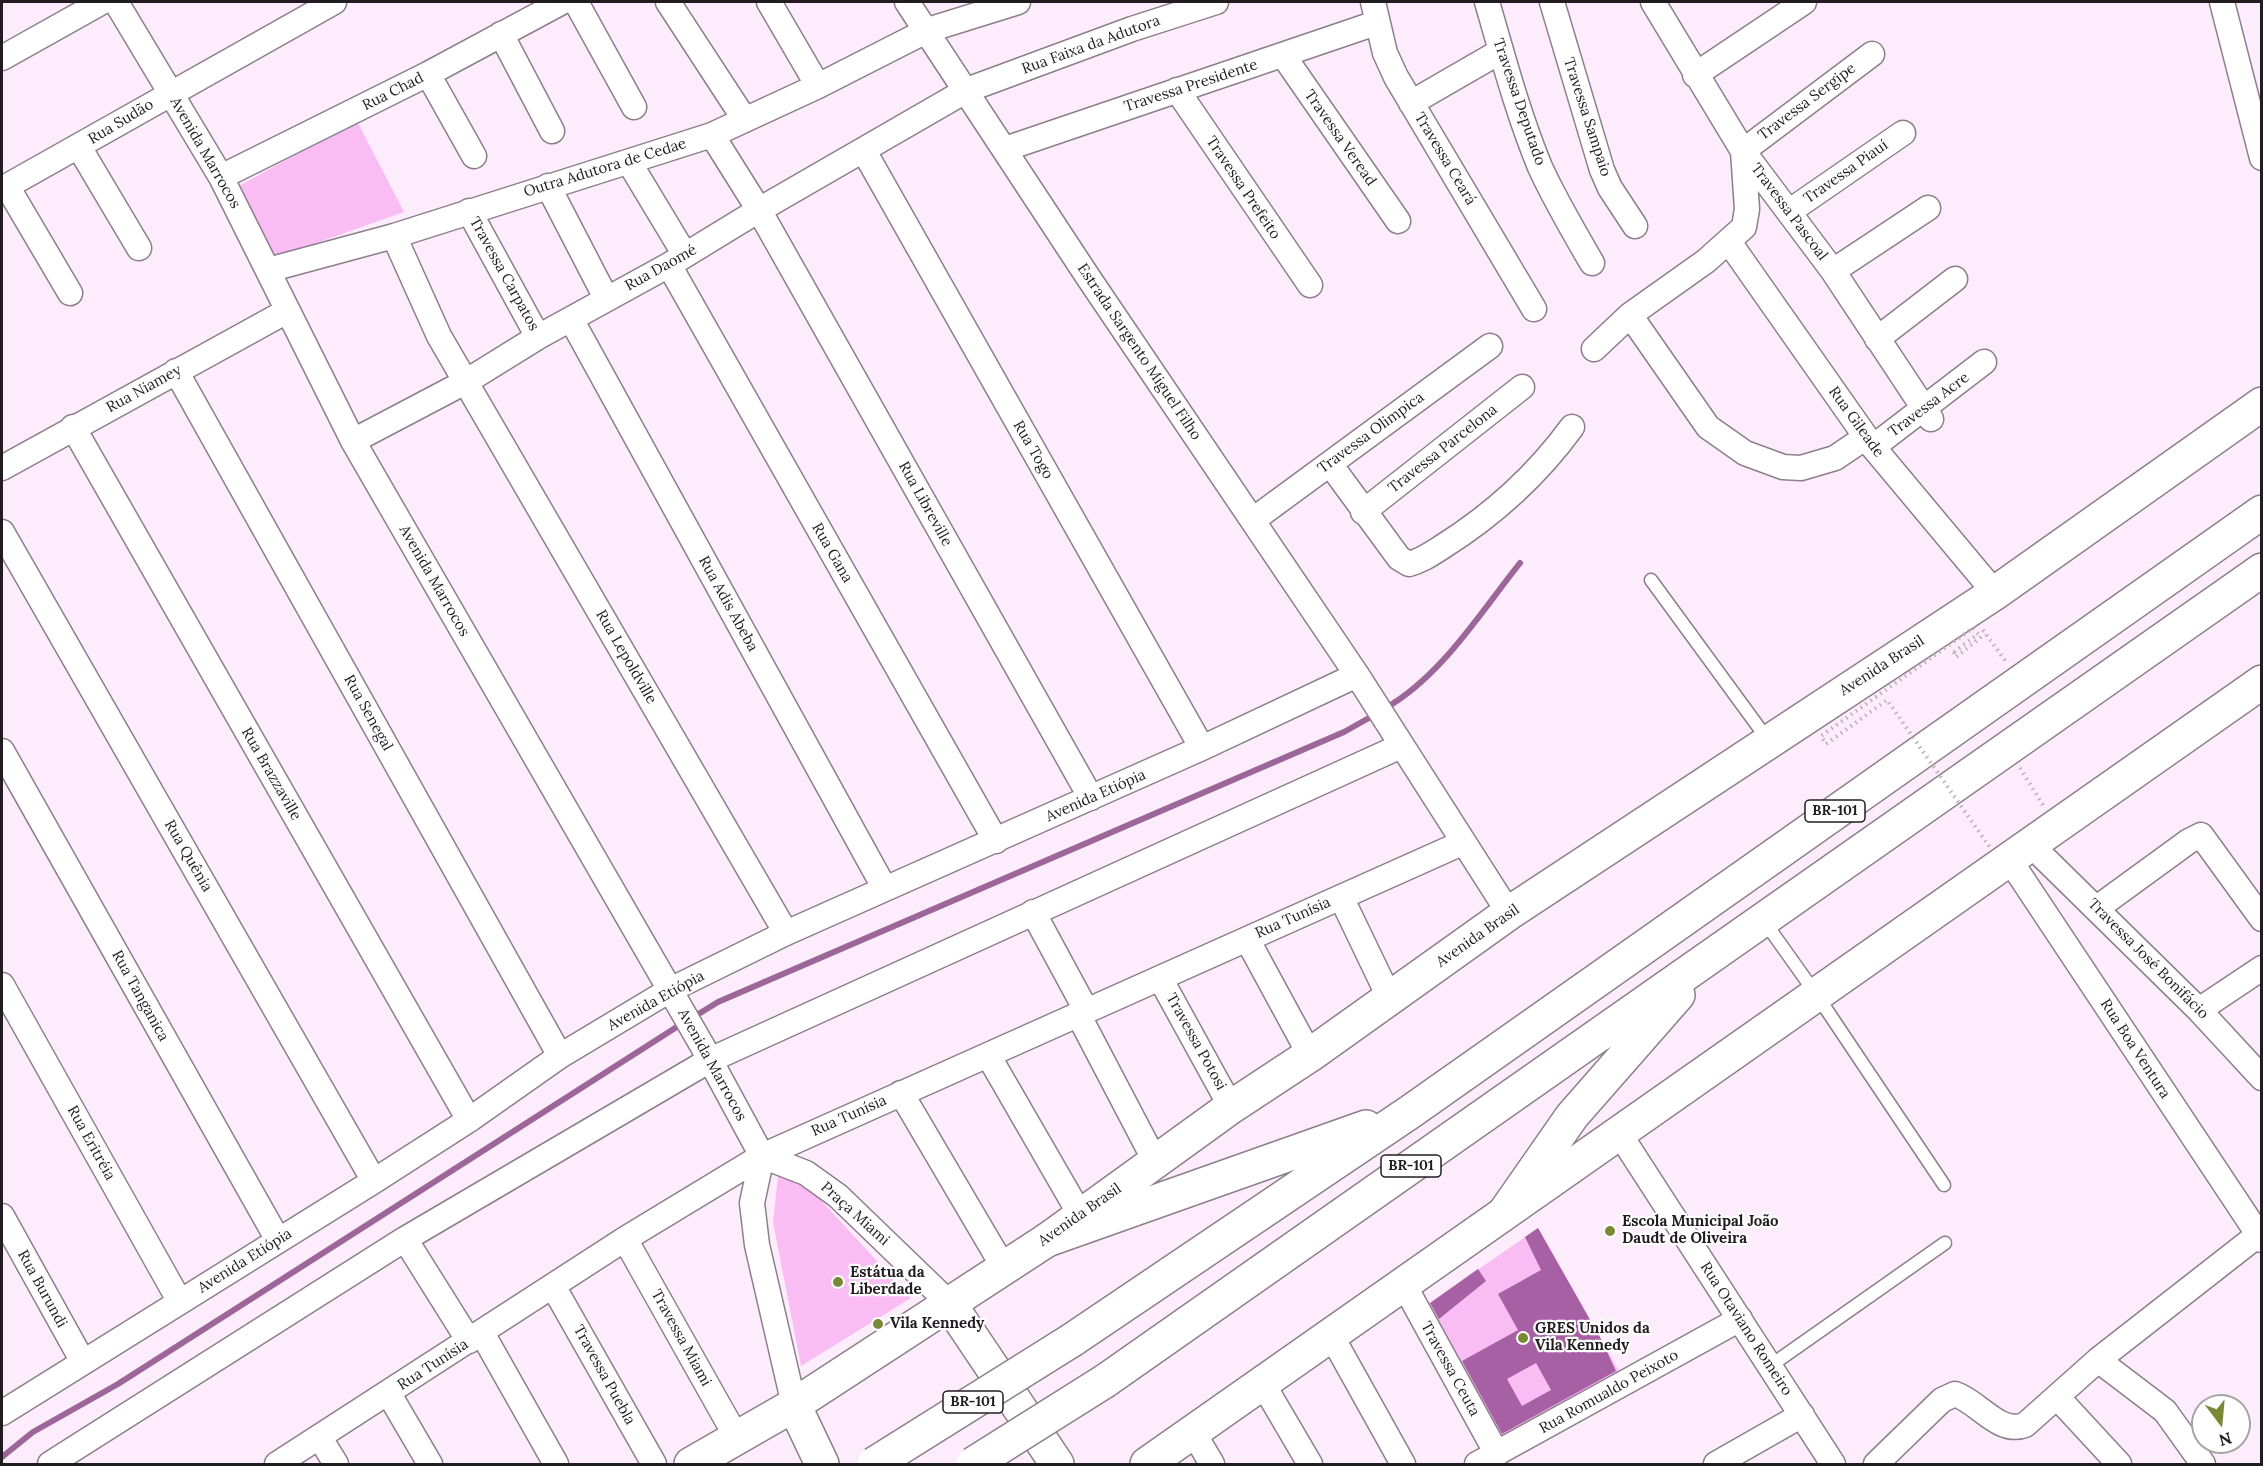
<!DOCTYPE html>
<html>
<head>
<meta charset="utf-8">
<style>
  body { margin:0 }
  #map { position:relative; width:2263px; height:1466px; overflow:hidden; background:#fdecfb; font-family:Lora,serif }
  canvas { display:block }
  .frame { position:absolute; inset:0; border:3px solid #221c21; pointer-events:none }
  .north { position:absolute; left:2191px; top:1394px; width:60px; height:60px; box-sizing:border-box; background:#fff; border:2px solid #a7a4a6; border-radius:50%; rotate:164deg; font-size:16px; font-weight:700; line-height:24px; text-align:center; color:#221c21 }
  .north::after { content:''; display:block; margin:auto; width:21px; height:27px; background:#798837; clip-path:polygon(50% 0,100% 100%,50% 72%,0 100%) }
</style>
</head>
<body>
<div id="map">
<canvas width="2263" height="1466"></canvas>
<div class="frame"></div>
<div class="north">N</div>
</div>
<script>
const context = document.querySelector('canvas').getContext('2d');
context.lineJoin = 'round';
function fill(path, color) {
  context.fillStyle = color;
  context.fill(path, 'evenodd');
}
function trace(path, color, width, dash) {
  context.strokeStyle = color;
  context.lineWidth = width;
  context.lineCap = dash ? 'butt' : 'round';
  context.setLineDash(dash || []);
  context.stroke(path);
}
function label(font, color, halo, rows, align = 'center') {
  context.font = font + ' Lora,serif';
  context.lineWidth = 4.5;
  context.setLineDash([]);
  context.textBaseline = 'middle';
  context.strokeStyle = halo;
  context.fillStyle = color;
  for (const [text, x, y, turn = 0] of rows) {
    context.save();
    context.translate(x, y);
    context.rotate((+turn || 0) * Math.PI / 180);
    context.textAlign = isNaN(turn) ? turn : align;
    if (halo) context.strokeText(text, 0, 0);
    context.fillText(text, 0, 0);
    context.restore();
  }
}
fill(new Path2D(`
  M357 121 404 212 274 258 237 187Z
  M778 1176 806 1184 911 1298 801 1366 773 1222Z
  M1538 1228 1619 1371 1502 1437 1427 1305Z`), '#f9bdf4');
trace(new Path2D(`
  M1384 709C1441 677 1480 613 1520 563
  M692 1018 718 1002 1344 732 1376 714
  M2 1457 33 1432 118 1384 683 1023`), '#9c6699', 6);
fill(new Path2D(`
  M1538 1228 1601 1339 1616 1371 1502 1434 1462 1361 1518 1330 1498 1294 1541 1270 1525 1237ZM1536 1363 1551 1390 1522 1406 1507 1379Z
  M1478 1269 1486 1281 1439 1319 1430 1303Z`), '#a860a4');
const lane = new Path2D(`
  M1651 580 1768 740
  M1764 921 1816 994 1944 1185
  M1770 1366 1945 1243`);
const street = new Path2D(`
  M116 2 221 177 353 441 703 1047 762 1156
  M576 2 634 107
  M668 2 745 120
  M769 2 818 86
  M907 2 1088 277 1357 675 1509 913
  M1373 2 1385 53 1396 77 1534 309
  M1487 2C1503 57 1518 114 1540 167 1555 200 1574 232 1592 263
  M1552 2 1602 170 1610 188 1635 226
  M1653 2 1743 151 1833 271 1931 419
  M2222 2 2262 158
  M501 34 552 131
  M1283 55 1398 221
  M2 58 102 2
  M428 74 474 156
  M1695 75 1804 2
  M1177 90 1310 285
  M1411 103 1501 51
  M712 135 759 210 1091 798
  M79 147 139 248
  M1005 149 1376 23
  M864 151 1202 748
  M629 162 685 255
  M221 177 428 74 562 2
  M7 186 70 293
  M548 186 606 298
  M2 189 334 2
  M469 211 538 337
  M1790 211 1903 133
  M394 236 439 336 786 933
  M1729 242 1873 447 1995 593
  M669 265 996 841
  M268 270 394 236 712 135 818 86 928 30 1018 2
  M1833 271 1928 208
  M1630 315 1708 427 1745 453 1783 467 1801 468 1835 458 1866 437
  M571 319 885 889
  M1877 339 1955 279
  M1594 349 1630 315 1706 261 1744 227 1747 209 1743 151 1872 54
  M176 371 560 1056
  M73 427 469 1120
  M353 441 467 381 538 337 669 265 759 210 967 90 1132 29 1216 2
  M1873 447 1984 362
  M1330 464 1399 558 1409 564C1421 561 1431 554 1442 547 1493 515 1537 475 1572 427
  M2 468 287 311
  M1363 512 1522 387
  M1253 520 1490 346
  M2 532 374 1181
  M2 751 278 1240
  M2030 844 2199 1010 2262 1078
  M2009 859 2262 1240
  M1341 897 1390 999
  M2097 908 2189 841 2201 835 2262 919
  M1033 912 1086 1010
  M1247 939 1310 1055
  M1160 978 1231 1107
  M2 985 180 1302
  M2199 1010 2262 968
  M1078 1014 1155 1161
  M988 1055 1081 1216
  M901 1093 1004 1268
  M1619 1133 1833 1464
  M762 1156 752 1203 757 1245 794 1405
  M762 1156 806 1173 838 1196 949 1303
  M2 1216 83 1362
  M405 1239 469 1341
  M625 1239 737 1438
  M1403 1283 1497 1454
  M553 1286 654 1464
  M482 1333 556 1464
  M1331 1335 1403 1464
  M2098 1360 2165 1411 2203 1464
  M1263 1384 1310 1464
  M389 1394 430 1464
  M2058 1398 2119 1464
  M2 1413 374 1181 469 1120 560 1056 670 990 786 933 1202 748 1357 675
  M1193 1432 1212 1464
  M320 1438 336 1464
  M50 1464 405 1239 710 1060 1401 746
  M277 1464 625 1239 762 1156 1462 843
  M1477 1464 1740 1319
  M1716 1464 1802 1415
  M1876 1464 1942 1400 1955 1394C1979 1402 1999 1435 2025 1425L2098 1360 2258 1235`);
const secondary = new Path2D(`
  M949 1303 1057 1464
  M794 1405 822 1464
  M691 1464 794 1405 1047 1240 1231 1107 1310 1055 1509 913 1995 593 2262 404
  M1147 1464 2262 682`);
const highway = new Path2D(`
  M1505 1212 1572 1116 1678 995
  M1047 1240 1366 1127
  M1072 1340 1410 1112 2262 512
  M1105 1381 2262 570`);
trace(lane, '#8d7e8c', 15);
trace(street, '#8d7e8c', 27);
trace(secondary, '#8d7e8c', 36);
trace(highway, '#8d7e8c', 36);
trace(new Path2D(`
  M1983 630 2007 663
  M1954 652 1956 657 1985 634
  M2020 768 2043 805`), '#bbadb9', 4, [1.5, 4.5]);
trace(lane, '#fff', 12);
trace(street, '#fff', 24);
trace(secondary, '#fff', 33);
trace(highway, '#fff', 33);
const highwayBridge = new Path2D(`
  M874 1464 1072 1340
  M973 1464 1105 1381`);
trace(highwayBridge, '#8d7e8c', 36, []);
trace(new Path2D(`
  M1954 652 1978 634 1973 628 1821 736 1826 744 1887 700 1991 849`), '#bbadb9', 4, [1.5, 4.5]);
trace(highwayBridge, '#fff', 33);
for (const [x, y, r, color] of [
  [1610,1231,6,"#798837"],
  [838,1282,6,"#798837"],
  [878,1324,6,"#798837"],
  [1523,1338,6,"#798837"]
]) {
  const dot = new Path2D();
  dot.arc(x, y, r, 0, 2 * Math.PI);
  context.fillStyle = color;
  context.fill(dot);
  trace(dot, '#fff', 2);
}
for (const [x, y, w] of [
  [1835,811,60],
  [1411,1166,60],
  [973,1402,60]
]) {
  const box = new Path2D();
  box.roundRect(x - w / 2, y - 11, w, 22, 4.5);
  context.fillStyle = '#fff';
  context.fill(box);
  trace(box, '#221c21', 1.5);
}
label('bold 14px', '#221c21', null, [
  ["BR-101",1835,811],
  ["BR-101",1411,1166],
  ["BR-101",973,1402]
]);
label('15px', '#221c21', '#fff', [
  ["Rua Faixa da Adutora",1091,45,-20],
  ["Travessa Presidente",1191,86,-18],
  ["Rua Chad",393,92,-27],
  ["Travessa Deputado",1519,102,71],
  ["Travessa Sergipe",1807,102,-37],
  ["Travessa Sampaio",1587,117,72],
  ["Rua Sudão",121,122,-31],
  ["Travessa Veread",1340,138,55],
  ["Avenida Marrocos",205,153,60],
  ["Travessa Ceará",1445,159,59],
  ["Outra Adutora de Cedae",605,168,-17],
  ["Travessa Piauí",1846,172,-35],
  ["Travessa Prefeito",1243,188,56],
  ["Travessa Pascoal",1789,212,53],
  ["Rua Daomé",661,268,-29],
  ["Travessa Carpatos",504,274,61],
  ["Estrada Sargento Miguel Filho",1139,352,56],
  ["Rua Niamey",144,389,-29],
  ["Travessa Acre",1929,405,-37],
  ["Rua Gileade",1856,422,54],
  ["Travessa Olimpica",1371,433,-36],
  ["Travessa Parcelona",1443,449,-38],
  ["Rua Togo",1033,450,60],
  ["Rua Libreville",925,504,61],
  ["Rua Gana",832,553,60],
  ["Avenida Marrocos",434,581,60],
  ["Rua Adis Abeba",728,604,61],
  ["Rua Lepoldville",626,657,60],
  ["Avenida Brasil",1882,666,-33],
  ["Rua Senegal",368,713,61],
  ["Rua Brazzaville",271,774,60],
  ["Avenida Etiópia",1096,796,-24],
  ["Rua Quênia",188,856,60],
  ["Rua Tunísia",1293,918,-24],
  ["Avenida Brasil",1478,936,-35],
  ["Travessa José Bonifácio",2148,959,45],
  ["Rua Tanganica",140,996,61],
  ["Avenida Etiópia",656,1001,-29],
  ["Travessa Potosi",1196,1042,61],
  ["Rua Boa Ventura",2135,1049,57],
  ["Avenida Marrocos",712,1065,61],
  ["Rua Tunísia",849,1116,-24],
  ["Rua Eritréia",91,1143,61],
  ["Praça Miami",855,1214,42],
  ["Avenida Brasil",1080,1215,-35],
  ["Avenida Etiópia",245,1261,-32],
  ["Rua Burundi",42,1289,61],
  ["Rua Otaviano Romeiro",1746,1329,57],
  ["Travessa Miami",681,1338,61],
  ["Rua Tunísia",433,1365,-33],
  ["Travessa Ceuta",1450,1369,61],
  ["Travessa Puebla",604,1375,61],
  ["Rua Romualdo Peixoto",1609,1392,-29]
]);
label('bold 15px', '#221c21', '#fff', [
  ["Escola Municipal João",1622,1222],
  ["Daudt de Oliveira",1622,1239],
  ["Estátua da",850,1273],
  ["Liberdade",850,1290],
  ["Vila Kennedy",890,1324],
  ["GRES Unidos da",1535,1329],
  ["Vila Kennedy",1535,1346]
], 'left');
</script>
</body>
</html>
